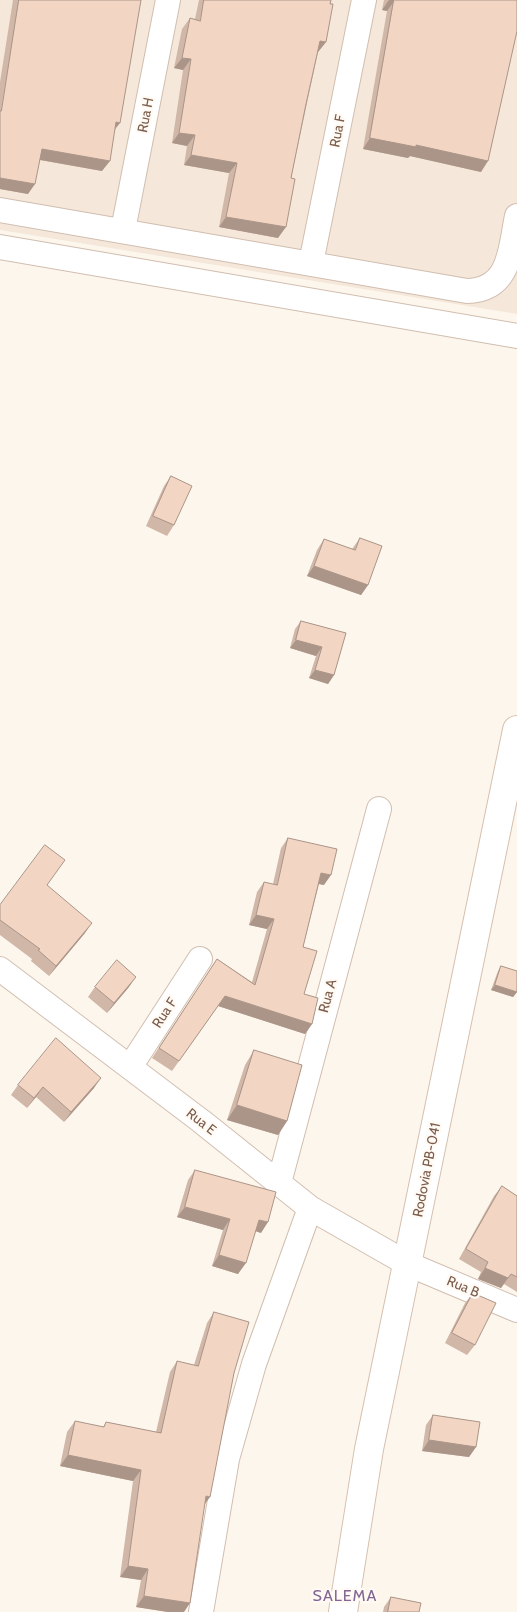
<!DOCTYPE html>
<html>
<head>
<meta charset="utf-8">
<style>
  body { margin:0 }
  canvas { display:block; background:#fdf6ec }
</style>
</head>
<body>
<canvas width="517" height="1612"></canvas>
<script>
const context = document.querySelector('canvas').getContext('2d');
context.lineJoin = 'round';
function fill(path, color) {
  context.fillStyle = color;
  context.fill(path, 'evenodd');
}
function trace(path, color, width, dash) {
  context.strokeStyle = color;
  context.lineWidth = width;
  context.lineCap = dash ? 'butt' : 'round';
  context.setLineDash(dash || []);
  context.stroke(path);
}
function label(font, color, halo, rows, align = 'center') {
  context.font = font + ' Cabin,sans-serif';
  context.lineWidth = 4.5;
  context.setLineDash([]);
  context.textBaseline = 'middle';
  context.strokeStyle = halo;
  context.fillStyle = color;
  for (const [text, x, y, turn = 0] of rows) {
    context.save();
    context.translate(x, y);
    context.rotate((+turn || 0) * Math.PI / 180);
    context.textAlign = isNaN(turn) ? turn : align;
    if (halo) context.strokeText(text, 0, 0);
    context.fillText(text, 0, 0);
    context.restore();
  }
}
fill(new Path2D(`
  M0 0H517V314L0 230Z`), '#f5e8da');
const street = new Path2D(`
  M0 210 467 291C511 290 510 249 517 216
  M123 230 168 0
  M0 247 517 336
  M311 263 364 0
  M0 969 201 1121 310 1208 408 1264 517 1310
  M130 1067 200 959
  M279 1183 379 809
  M201 1612 227 1459 254 1364 310 1208`);
const secondary = new Path2D(`
  M343 1612 369 1449 517 730`);
trace(street, '#d1beb0', 26);
trace(secondary, '#d6c0b0', 30);
trace(street, '#fff', 24);
trace(secondary, '#fff', 28);
fill(new Path2D(`
  M13 0H141L115 130 102 171 40 160 28 194 0 189V82Z
  M199 0H331L326 42 318 52 278 238 219 227 229 173 184 165 187 146 172 143 183 70 174 68 182 29 190 18 195 19Z
  M384 0H517L481 172 410 156 408 158 363 149 387 11 382 10Z
  M171 476 174 525 167 536 146 526 164 486Z
  M360 538 368 585 361 595 307 576 317 550 324 539 352 549Z
  M301 621 346 633 334 675 328 684 309 678 316 656 290 648 295 629Z
  M288 838 324 885 319 884 303 947 304 994 312 1024 305 1034 218 1006 172 1071 152 1058 217 959 252 982 267 929 249 925 257 892 264 882 273 884 281 848Z
  M47 885 85 933 49 976 31 961 32 959 0 935V905Z
  M501 966 517 992 513 997 491 990 498 971Z
  M95 987H129L107 1013 88 997Z
  M254 1050 287 1121 278 1135 227 1120 245 1065Z
  M18 1085 94 1088 64 1122 36 1097 27 1108 11 1095Z
  M195 1170 261 1233 256 1231 238 1274 212 1266 223 1230 177 1217 188 1180Z
  M502 1186 517 1196V1292L504 1284 501 1288 478 1279 481 1272 459 1259 494 1196Z
  M473 1293 475 1345 467 1355 445 1343 465 1303Z
  M214 1312 234 1373 204 1505 184 1612H168L136 1607 141 1580 120 1577 133 1481 60 1466 67 1432 75 1421 103 1427 106 1422 156 1432 170 1372 177 1361 194 1365 207 1323Z
  M433 1415 476 1447 469 1457 422 1451 426 1425Z
  M391 1597 419 1612H383L384 1607Z`), '#d1b7a8');
fill(new Path2D(`
  M389 0H395L387 11 382 10Z
  M320 41 326 42 318 52 313 51Z
  M182 58 191 59 183 70 174 68Z
  M116 122 120 123 112 133Z
  M179 133 195 135 187 146 172 143Z
  M370 138 416 145 488 161 481 172 410 156 408 158 363 149Z
  M42 149 110 161 102 171 35 159Z
  M191 155 237 163 229 173 184 165Z
  M0 178 35 184 28 194 0 189Z
  M226 217 286 227 278 238 219 227Z
  M314 566 368 585 361 595 307 576Z
  M296 640 322 647 316 656 290 648Z
  M315 670 334 675 328 684 309 678Z
  M321 873 331 875 324 885 314 883Z
  M256 915 274 919 267 929 249 925Z
  M92 923 85 933 49 976 56 966Z
  M136 977 129 987 107 1013 114 1003Z
  M495 985 517 992 513 997 491 990Z
  M225 996 312 1024 305 1034 218 1006Z
  M101 1078 94 1088 64 1122 71 1112Z
  M43 1087 36 1097 27 1108 34 1098Z
  M237 1105 287 1121 278 1135 227 1120Z
  M185 1207 230 1219 223 1230 177 1217Z
  M259 1220 268 1222 261 1233 252 1230Z
  M219 1255 246 1263 238 1274 212 1266Z
  M485 1268 508 1278 501 1288 478 1279Z
  M429 1440 476 1447 469 1457 422 1451Z
  M68 1455 141 1470 133 1481 60 1466Z
  M206 1496 210 1497 202 1508Z
  M128 1566 148 1569 141 1580 120 1577Z
  M144 1596 190 1603 184 1612H168L136 1607Z`), '#aa9588');
const building = new Path2D(`
  M19 0H141L120 123 116 122 110 161 42 149 35 184 0 178V111H1Z
  M204 0H331L330 4H333L326 42 320 41 306 104 291 178 295 179 286 227 226 217 237 163 191 155 195 135 179 133 191 59 182 58 190 18 200 21Z
  M394 0H517V31L488 161 416 145V147L370 138Z
  M171 476 192 486 174 525 153 516Z
  M360 538 382 546 368 585 314 566 324 539 355 550Z
  M301 621 346 633 334 675 315 670 322 647 296 640Z
  M288 838 337 849 331 875 321 873 303 947 317 951 304 994 318 998 312 1024 225 996 179 1061 159 1048 217 959 255 985 274 919 256 915 264 882 277 885Z
  M45 845 65 860 47 885 92 923 56 966 38 950 40 949 0 920V905Z
  M117 960 136 977 114 1003 95 987Z
  M501 966 517 971V992L495 985Z
  M56 1038 101 1078 71 1112 43 1087 34 1098 18 1085Z
  M254 1050 302 1065 287 1121 237 1105Z
  M195 1170 276 1192 268 1222 259 1220 246 1263 219 1255 230 1219 185 1207Z
  M502 1186 517 1196V1277L511 1274 508 1278 485 1268 488 1262 466 1249Z
  M473 1293 496 1303 475 1345 452 1333Z
  M214 1312 249 1322 234 1373 210 1497 206 1496 190 1603 144 1596 148 1569 128 1566 141 1470 68 1455 75 1421 104 1427 106 1422 161 1433 177 1361 198 1366Z
  M433 1415 480 1422 476 1447 429 1440Z
  M391 1597 421 1603 419 1612H388Z`);
fill(building, '#f3d5c3');
trace(building, '#aa9588', 1);
label('14px', '#7a5c4d', '#fffaf3', [
  ["Rua H",146,115,-79],
  ["Rua F",338,131,-79],
  ["Rua A",328,996,-75],
  ["Rua F",165,1013,-57],
  ["Rua E",201,1122,38],
  ["Rodovia PB-041",427,1170,-79],
  ["Rua B",463,1287,23]
]);
context.letterSpacing = '1px';
label('16px', '#846695', '#fffaf3', [
  ["SALEMA",345,1596]
]);
context.letterSpacing = '0px';
</script>
</body>
</html>
